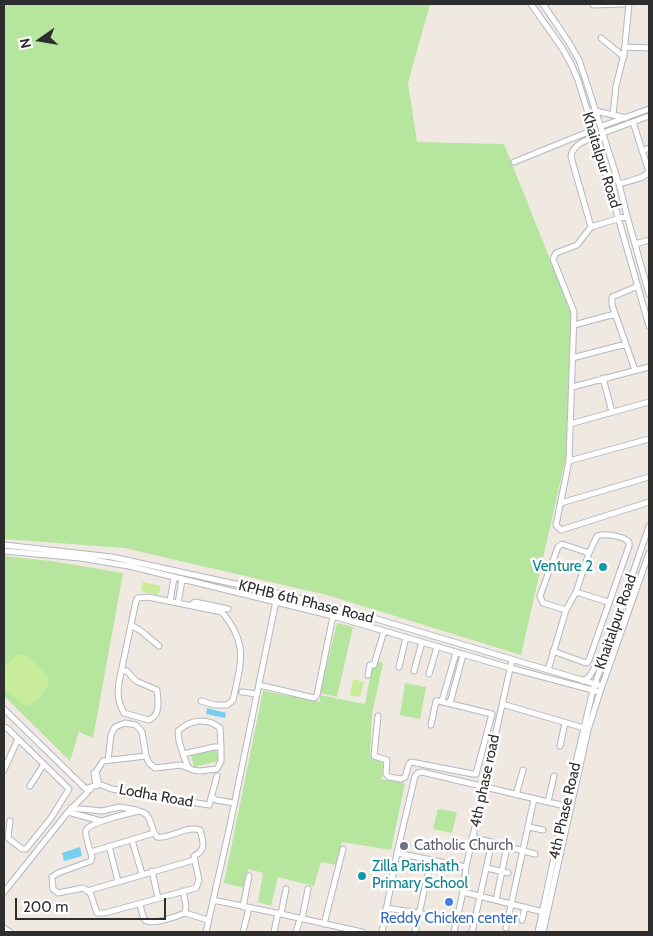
<!DOCTYPE html>
<html>
<head>
<meta charset="utf-8">
<style>
  body { margin:0 }
  #map { position:relative; width:653px; height:936px; overflow:hidden; background:#efe9e1; font-family:Cabin,sans-serif }
  canvas { display:block }
  .frame { position:absolute; inset:0; border:5px solid #2e2e2e; pointer-events:none }
  .north { position:absolute; left:15px; top:15px; width:50px; height:50px; -webkit-text-stroke:4px #fff; paint-order:stroke; rotate:257deg; font-size:14px; font-weight:700; line-height:20px; text-align:center; color:#2e2e2e }
  .north::after { content:''; display:block; margin:auto; width:18px; height:22px; background:#2e2e2e; clip-path:polygon(50% 0,100% 100%,50% 72%,0 100%) }
  .scale { position:absolute; left:15px; top:898px; width:151px; height:22px; box-sizing:border-box; border:2px solid #2e2e2e; border-top:0; padding-left:6px; font-size:15px; line-height:18px; white-space:nowrap; color:#2e2e2e; -webkit-text-stroke:4px #fff; paint-order:stroke }
</style>
</head>
<body>
<div id="map">
<canvas width="653" height="936"></canvas>
<div class="frame"></div>
<div class="north">N</div>
<div class="scale">200 m</div>
</div>
<script>
const context = document.querySelector('canvas').getContext('2d');
context.lineJoin = 'round';
function fill(path, color) {
  context.fillStyle = color;
  context.fill(path, 'evenodd');
}
function trace(path, color, width, dash) {
  context.strokeStyle = color;
  context.lineWidth = width;
  context.lineCap = dash ? 'butt' : 'round';
  context.setLineDash(dash || []);
  context.stroke(path);
}
function label(font, color, halo, rows, align = 'center') {
  context.font = font + ' Cabin,sans-serif';
  context.lineWidth = 5;
  context.setLineDash([]);
  context.textBaseline = 'middle';
  context.strokeStyle = halo;
  context.fillStyle = color;
  for (const [text, x, y, turn = 0] of rows) {
    context.save();
    context.translate(x, y);
    context.rotate((+turn || 0) * Math.PI / 180);
    context.textAlign = isNaN(turn) ? turn : align;
    if (halo) context.strokeText(text, 0, 0);
    context.fillText(text, 0, 0);
    context.restore();
  }
}
fill(new Path2D(`
  M4 4H430L408 83 417 142 504 144 571 312 566 457 521 655 327 595 124 548 4 539Z
  M4 556 51 561 123 573 93 738 79 732 70 761 4 696Z
  M337 623 353 627 337 697 320 693Z
  M378 661 383 663 372 714 370 757 383 761 382 779 405 783 391 850 342 842 336 865 321 862 314 886 278 877 271 906 258 902 263 873 248 869 244 888 224 883 263 691 320 702V695L365 704 372 667H376Z
  M405 683 426 687 420 719 400 715Z
  M216 749 219 761 194 767 191 755Z
  M438 809 457 812 452 833 433 829Z`), '#b6e59e');
fill(new Path2D(`
  M143 582 161 586 158 595 141 591Z
  M22 654 26 655 48 677C48 680 49 681 48 685 46 691 33 707 25 705 18 703 9 692 4 687V668L15 656Z
  M353 679 364 682 360 697 350 695Z`), '#c9ec9a');
fill(new Path2D(`
  M207 708 226 713 225 718 206 714Z
  M80 847 82 856 64 861 62 853Z`), '#75cff0');
const minor = new Path2D(`
  M531 4 562 48 571 64 578 80 595 136 649 326
  M543 4 568 41 579 60 586 81 619 184 627 216 649 294
  M593 5 623 4
  M601 38 624 57
  M625 47 649 48
  M596 111 626 118
  M613 115 616 86 624 54 629 4
  M602 126 649 109
  M603 133 649 116
  M642 151 649 148
  M514 162 593 130
  M619 184C629 181 643 179 649 172L633 122
  M627 216 591 227 577 245 556 253 553 259 574 312 569 461 556 525 561 530 649 502
  M591 227 571 157C572 145 585 141 595 136
  M635 244 649 240
  M574 325 615 314
  M572 358 626 344
  M635 370 612 305V297L638 286
  M603 378 612 412
  M572 387 649 367
  M570 424 649 402
  M569 461 649 439
  M561 503 649 477
  M4 545 112 557 290 596 363 615 602 686
  M4 551 80 558 129 566 333 616 510 668 600 692
  M576 592 608 602
  M170 601 174 578
  M178 603 182 580
  M191 605 195 602 228 609
  M566 610 543 603 540 596 558 547 562 544 589 553
  M131 625 141 631 159 646
  M399 667 406 637
  M548 670 566 610 576 592 589 553 597 536C605 533 623 536 629 542V546L589 660 587 663 583 662 553 651
  M121 671H127L136 681 157 690C158 702 161 714 149 720L124 713C118 702 117 694 119 682L136 601 138 598 148 597 222 612C249 645 241 662 233 700L227 705H215L201 701
  M414 671 422 642
  M429 674 437 647
  M368 675 370 665H374L384 631
  M583 681 589 677 602 656
  M259 685 314 698 317 695 333 616
  M242 692 257 694
  M442 701 456 653
  M450 703 463 655
  M502 704 584 728
  M4 709 87 790
  M378 716 374 756 387 760 386 774 389 777 401 779 405 777 409 764 411 762 473 774H476L492 714 439 701H436L431 725
  M4 727 8 729 69 789 51 818 26 849H22L8 838 10 821
  M560 746 565 723
  M183 754 179 741 178 731C190 720 206 717 220 728L221 747
  M108 760 111 735 115 727 125 723 136 725 142 732 146 756
  M4 770 18 739
  M94 773 96 786
  M99 784 96 772 103 761 146 756 149 763 155 768 181 765 193 770 200 771 217 769 221 761V747H214L183 754 188 767
  M30 786 44 764
  M86 789 99 784 112 789 209 805 217 776
  M516 795 523 770
  M212 797 216 800 234 803
  M548 802 554 776
  M71 808 102 811 120 807 136 810
  M139 811C153 814 149 827 157 837 171 839 186 825 200 830 203 841 207 850 194 856L199 880 196 888 105 913H97L90 892 83 888 58 893 53 889 52 877 58 873 91 861 92 857C91 853 84 834 86 830 91 822 130 813 139 811Z
  M68 812 101 821
  M529 827 543 830
  M472 837 535 854
  M132 840 142 874
  M109 846 118 881
  M91 852 154 833
  M397 853 466 867
  M487 868 508 873
  M152 871 158 898
  M87 891 194 860
  M4 892 68 812 87 793V791L91 789
  M463 892 543 912
  M213 900 281 914 362 932
  M496 900 507 847
  M140 904C141 908 142 916 145 920 151 926 178 916 185 913L186 906 183 891
  M243 907 249 876
  M386 908 419 913 456 923
  M185 913 208 920
  M281 914 286 889
  M302 919 308 889
  M522 920 525 907
  M324 924 343 849
  M4 928 10 932
  M506 928 534 799
  M206 932 230 825 276 601
  M243 932 249 908
  M274 932 278 913
  M296 932 300 919
  M382 932 397 853 415 776 418 773 422 772 565 806
  M415 932 431 860
  M454 932 463 892 466 867 512 660
  M472 932 492 842
  M538 932 559 834 593 690 649 526
  M543 932 588 730 600 692 649 553`);
trace(minor, '#b4b7c1', 7);
trace(minor, '#fff', 5);
for (const [x, y, r, color] of [
  [603,567,5,"#0f9aa8"],
  [404,846,5,"#6b7280"],
  [362,876,5,"#0f9aa8"],
  [449,902,5,"#3f7fe0"]
]) {
  const dot = new Path2D();
  dot.arc(x, y, r, 0, 2 * Math.PI);
  context.fillStyle = color;
  context.fill(dot);
  trace(dot, '#fff', 2);
}
label('15px', '#2e2e2e', '#fff', [
  ["Khaitalpur Road",601,160,73],
  ["KPHB 6th Phase Road",306,602,14],
  ["Khaitalpur Road",616,622,-71],
  ["4th phase road",485,781,-78],
  ["Lodha Road",156,796,10],
  ["4th Phase Road",565,811,-77]
]);
label('15px', '#0d838f', '#fff', [
  ["Venture 2",593,567],
  ["Zilla Parishath",372,867,"left"],
  ["Primary School",372,884,"left"]
], 'right');
label('15px', '#5b616d', '#fff', [
  ["Catholic Church",414,846]
], 'left');
label('15px', '#366cbe', '#fff', [
  ["Reddy Chicken center",449,919]
]);
</script>
</body>
</html>
